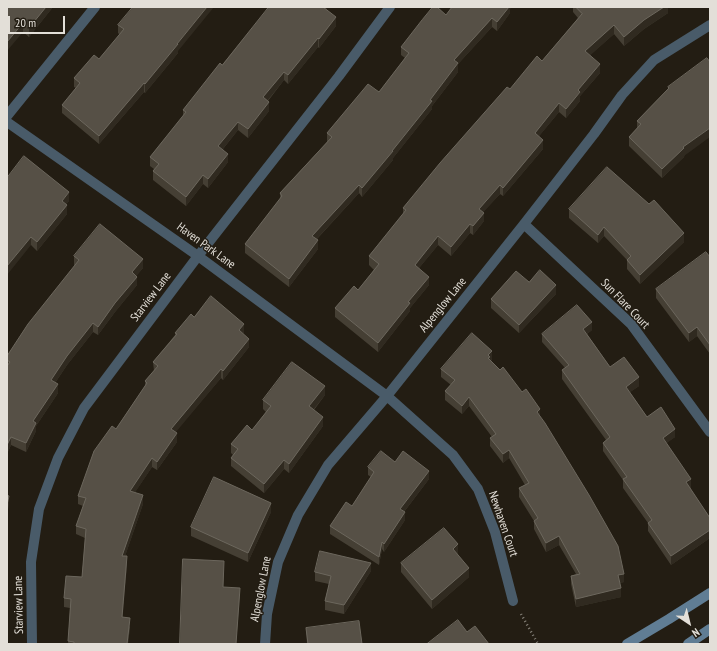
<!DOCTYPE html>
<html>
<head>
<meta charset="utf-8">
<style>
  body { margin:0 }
  #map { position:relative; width:717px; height:651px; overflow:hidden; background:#231d13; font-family:"PT Sans Narrow",sans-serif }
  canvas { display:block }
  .frame { position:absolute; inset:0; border:8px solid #e3dfd8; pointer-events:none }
  .north { position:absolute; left:669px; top:603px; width:40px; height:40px; -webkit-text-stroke:3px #231d13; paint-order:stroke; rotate:145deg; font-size:11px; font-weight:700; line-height:16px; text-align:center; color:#e3dfd8 }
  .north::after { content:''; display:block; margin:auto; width:14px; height:18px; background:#e3dfd8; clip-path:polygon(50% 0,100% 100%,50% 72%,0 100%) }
  .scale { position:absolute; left:8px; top:16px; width:57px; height:18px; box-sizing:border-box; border:2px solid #e3dfd8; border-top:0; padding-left:5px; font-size:12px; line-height:14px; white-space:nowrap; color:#e3dfd8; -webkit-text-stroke:3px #231d13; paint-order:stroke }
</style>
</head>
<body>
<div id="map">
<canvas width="717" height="651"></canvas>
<div class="frame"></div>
<div class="north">N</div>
<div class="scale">20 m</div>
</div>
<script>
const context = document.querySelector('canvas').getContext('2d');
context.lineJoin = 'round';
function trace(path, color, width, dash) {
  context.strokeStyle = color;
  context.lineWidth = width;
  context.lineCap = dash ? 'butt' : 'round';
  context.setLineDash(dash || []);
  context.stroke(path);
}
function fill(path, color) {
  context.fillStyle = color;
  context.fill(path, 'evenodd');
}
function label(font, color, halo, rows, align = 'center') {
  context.font = font + ' "PT Sans Narrow",sans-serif';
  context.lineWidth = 3;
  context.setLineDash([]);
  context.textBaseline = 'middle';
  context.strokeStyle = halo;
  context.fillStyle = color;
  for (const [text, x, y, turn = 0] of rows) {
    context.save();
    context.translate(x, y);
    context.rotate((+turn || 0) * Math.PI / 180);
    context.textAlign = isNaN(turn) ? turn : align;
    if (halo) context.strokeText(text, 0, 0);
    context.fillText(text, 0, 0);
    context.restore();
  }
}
trace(new Path2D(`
  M521 614 538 644`), '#858078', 2.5, [1, 3]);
trace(new Path2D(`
  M7 116 95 7
  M7 122 198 256 387 396 453 455 478 489 495 532 513 601
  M524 224 631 324 710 432
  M32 644 31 562 39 509 58 458 84 408 198 256 339 76 390 7
  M265 644 267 614 278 562 298 515 328 465 387 396 524 224 594 134 622 95 654 60 710 25`), '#495b69', 10);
trace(new Path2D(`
  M627 644 669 619 710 593
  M688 644 710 629`), '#607d94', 10);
fill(new Path2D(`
  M7 7H53L29 37 23 32Z
  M573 7H668V13L644 29 624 46 614 34 590 55 600 73 580 96V101L566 118 559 112 539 136 543 149 503 196 500 194 483 212 484 221 473 235 470 233 451 256 438 245 419 268 429 285 410 308V311L378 352 335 317V308L358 290 374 270 369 265V256L403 214V208L510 89 542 61 578 18 573 12Z
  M510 9V13L497 31 492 27 458 64V72L432 106V109L393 158V160L362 197 359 193 317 239 318 249 289 287 245 253V244L280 199V193L327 142V133L379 92 405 58 401 55V47L446 15Z
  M326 10 336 26 319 48 318 47 288 84 284 80 268 101 269 111 248 138 238 130 223 149 228 162 208 188 203 184 186 206 153 180V171L154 169 150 166V157L183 116V110L222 65Z
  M118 25 178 51V53L145 93 144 92 99 144 62 113V105L76 88 74 87V78L99 59 120 35 118 33Z
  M707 58 684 157 662 178 629 146V137L637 128V121L668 89V87Z
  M7 178 69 201 66 204 67 214 37 251 31 245Z
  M569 209 684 242 640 284 627 269V260L604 236 598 243 569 218Z
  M74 256 143 268 136 276 137 285 115 312 98 335 93 332 67 365 55 383 58 393 36 426V431L26 452 11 445 7 454V356L75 265H74Z
  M710 257V354L697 336 689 342 656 298V289Z
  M529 282 556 294 519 333 491 308V299Z
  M194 317 244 332 243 334 249 347 223 380 221 378 175 432 177 442 157 470 152 467 135 492 143 504 125 556 127 565 122 617 130 627 128 644H68L70 608 64 607V598L82 577 85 538 76 534V526L83 506 78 504V496L116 429 145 386V381L154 371 153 362 175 335V333Z
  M592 330 587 334 610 367 639 386 630 392 647 417 675 437 666 443 691 487 690 488 710 518V538L671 565 648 531V523L623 488V480L603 451V443L606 440 562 379V370L565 368 542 342V334Z
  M492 359 491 361 540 417 624 582 619 583 621 597 576 607 571 584V576L576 574 559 545 546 552 534 529V521L519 497V488L525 485 509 458 503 463 490 446V438L492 437 469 406 462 414 445 400V391L451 385 441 377V369Z
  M325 395 314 410 323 426 289 473 284 469 264 493 231 466V458L233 455 231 453V444L252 430 266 412 263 409V400Z
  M395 462 429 479 404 512 405 520 384 552 382 549 379 565 330 534V526L352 506 371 477 368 475V467Z
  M271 512 248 562 191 536V527Z
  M458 553 457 554 469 577 432 609 401 572V563Z
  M371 571 344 614 325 610V601L329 584 315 581V572Z
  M306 628 362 644H307Z`), '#453f34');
fill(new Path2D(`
  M46 7H53L29 37V28Z
  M207 7H214L178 51V53L145 93V84L177 44Z
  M322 7H328L322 15Z
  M508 7H512L510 9V13L497 31V22Z
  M664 7H668V13L644 29 624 46V37L644 20Z
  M336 17V26L319 48V39Z
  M492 18V27L458 64V72L432 106V109L393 158V160L362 197V188L392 151 430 100 454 60Z
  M23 23V32L7 51V42Z
  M614 25V34L585 60V51Z
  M318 38V47L288 84V75Z
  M600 64V73L580 96V101L566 118V109L578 90Z
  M284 72V80L263 106V97Z
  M144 83V92L99 144V136Z
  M269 102V111L248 138V129Z
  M559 103V112L535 141V133Z
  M238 122V130L218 155V146Z
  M710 128V137L684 156V157L662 178V169L683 147Z
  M543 140V149L503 196V188Z
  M228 154V162L208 188V179Z
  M203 175V184L186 206V197Z
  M359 185V193L312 244V236Z
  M500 185V194L479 217V209Z
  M69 192V201L62 209V201Z
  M67 205V214L37 251V242Z
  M484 213V221L473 235V226Z
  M470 224V233L451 256V247Z
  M604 227V236L598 243V235Z
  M684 233V242L640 284V275Z
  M438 236V245L415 273V265Z
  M31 237V245L7 275V266Z
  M318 240V249L289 287V279Z
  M143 259V268L132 281V272Z
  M137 277V285L115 312 98 335V327L115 303Z
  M429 277V285L410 308V311L378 352V343L408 302Z
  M556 285V294L519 333V325Z
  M592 322V330L583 337V329Z
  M93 323V332L67 365 51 389V380L67 356Z
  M244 324V332L239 339V330Z
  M697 327V336L689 342V333Z
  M249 339V347L223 380V371Z
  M492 351V359L490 362 488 355Z
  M221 369V378L171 438V429Z
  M639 377V386L626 395V387Z
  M58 384V393L36 426V431L26 452V443L33 421Z
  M325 386V395L309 415V406Z
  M469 397V406L462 414V406Z
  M540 409V417L537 412Z
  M323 417V426L289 473V464Z
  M675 429V437L663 446V438Z
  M177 433V442L157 470V462Z
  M11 437V445L7 454V445Z
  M509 450V458L503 463V454Z
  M152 458V467L130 500V491Z
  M284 460V469L264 493V484Z
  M429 471V479L400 517V509Z
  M691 479V487L686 491V482Z
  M143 495V504L122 565V556Z
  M9 496V505L7 514V505Z
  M271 503V512L248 562V553Z
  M405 512V520L384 552V544Z
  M710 530V538L671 565V556Z
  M559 536V545L546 552V543Z
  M382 542V549L379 565V557Z
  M458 544V553L453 557V549Z
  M127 556V565L122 626V617Z
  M371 563V571L344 614V605Z
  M469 568V577L432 609V600Z
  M624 574V582L618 584V575Z
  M240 588V597L236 644Z
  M621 588V597L576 607V599Z
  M130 618 128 644H127Z`), '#302a20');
const building = new Path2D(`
  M7 7H46L29 28 23 23 7 42Z
  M133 7H207L177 44H178L145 84 144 83 99 136 62 105 80 83 74 78 94 55 99 59 124 29 118 25Z
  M269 7H323L336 17 319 39 318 38 288 75 284 72 263 97 269 102 248 129 238 122 218 146 228 154 208 179 203 175 186 197 153 171 159 164 150 157 186 112 183 110 220 63 222 65Z
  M433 7H437L446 15 452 7H509L497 22 492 18 454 60 458 63 430 100 432 101 392 151H393L362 188 359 185 312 236 318 240 289 279 245 244 282 196 280 193 332 137 327 133 368 84 379 92 409 53 401 47 422 20Z
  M576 7H664L644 20 624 37 614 25 585 51 600 64 578 90 580 92 566 109 559 103 535 133 543 140 503 188 500 185 479 209 484 213 473 226 470 224 451 247 438 236 415 265 429 277 408 302 410 303 378 343 335 308 354 286 358 290 379 264 369 256 406 210 403 208 440 163 507 87 510 89 537 56 542 61 582 14Z
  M707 58 710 62V128L683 147 684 148 662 169 629 137 641 124 637 121 669 88 668 87Z
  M24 156 69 192 62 201 67 205 37 242 31 237 7 266V178Z
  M607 167 649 204 654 200 684 233 640 275 627 260 631 256 604 227 598 235 569 209Z
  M100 224 143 259 132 272 137 277 115 303 98 327 93 323 67 356 51 380 58 384 33 421 36 423 26 443 11 437 7 445V366L10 362 7 360V356L28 324 79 260 74 256Z
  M706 252 710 257V345L697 327 689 333 656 289Z
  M540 270 556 285 519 325 491 299 516 271 529 282Z
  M211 296 244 324 239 330 249 339 223 371 221 369 171 429 177 433 157 462 152 458 130 491 143 495 122 556H127L122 617 130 618 127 644H74V642L68 641 71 599 64 598 66 576 82 577 86 529 76 526 86 498 78 496 94 451 112 426 116 429 147 383 145 381 158 366 153 362 177 334 175 333 191 314 194 317Z
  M577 305 592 322 583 329 610 367 624 357 639 377 626 387 647 417 661 407 675 429 663 438 691 479 686 482 710 518V530L671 556 648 523 652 520 623 479 627 477 603 443 610 437 562 370 569 365 542 334Z
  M472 333 492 351 488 355 490 357 488 358 500 370 503 367 522 392 526 389 540 409 537 412 545 423 589 495 618 546 624 574 618 575 621 588 576 599 571 576 580 574 559 536 546 543 534 521 538 518 519 488 529 483 509 450 503 454 490 438 496 434 469 397 462 406 445 391 455 380 441 369Z
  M292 362 325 386 309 406 323 417 289 464 284 460 264 484 231 458 238 449 231 444 247 425 252 430 271 406 263 400Z
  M381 451 395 462 403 451 429 471 400 509 405 512 384 544 382 542 379 557 330 526 346 502 352 506 374 472 368 467Z
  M214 477 271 503 248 553 191 527Z
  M7 495 9 496 7 505Z
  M444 528 458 544 453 549 469 568 432 600 401 563Z
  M320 551 371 563 344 605 325 601 331 576 315 572Z
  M183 559 224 561 223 587 240 588 236 644H180Z
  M458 620 467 632 475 626 489 644H427Z
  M359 621 362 644H308L306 628Z`);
fill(building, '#565046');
trace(building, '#6c675d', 1);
label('12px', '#e3dfd8', '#231d13', [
  ["Haven Park Lane",206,246,36],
  ["Starview Lane",151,297,-53],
  ["Sun Flare Court",625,304,46],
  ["Alpenglow Lane",443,305,-51],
  ["Newhaven Court",503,524,71],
  ["Alpenglow Lane",261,589,-79],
  ["Starview Lane",19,605,-91]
]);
</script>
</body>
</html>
